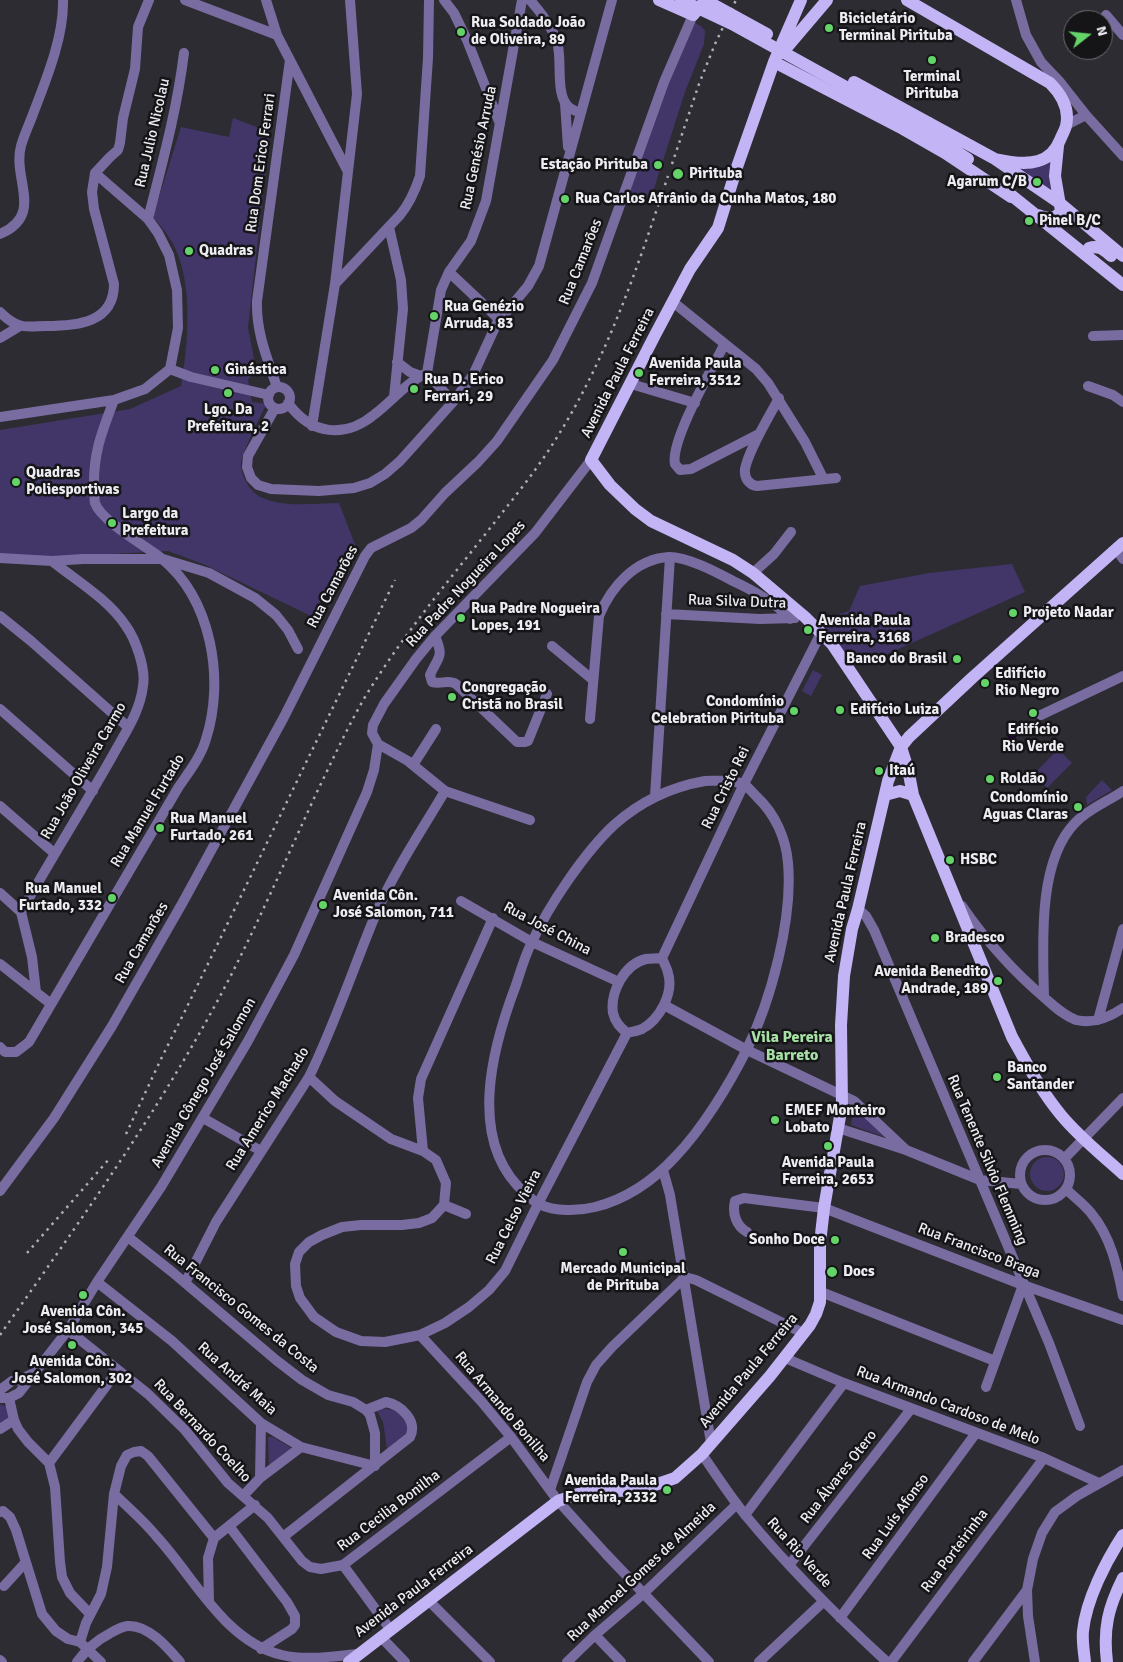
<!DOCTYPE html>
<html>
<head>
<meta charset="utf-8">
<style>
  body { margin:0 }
  #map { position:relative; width:1123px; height:1662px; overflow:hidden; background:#2d2c33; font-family:Signika,sans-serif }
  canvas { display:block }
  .north { position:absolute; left:1063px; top:10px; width:50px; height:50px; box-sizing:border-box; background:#151518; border:1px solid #6b6b6f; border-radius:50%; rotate:74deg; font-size:14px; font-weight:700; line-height:20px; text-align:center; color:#edecf1 }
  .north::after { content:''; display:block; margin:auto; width:18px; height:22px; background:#64d468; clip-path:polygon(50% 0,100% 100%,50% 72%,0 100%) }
</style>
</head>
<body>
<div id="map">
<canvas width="1123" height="1662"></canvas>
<div class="north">N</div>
</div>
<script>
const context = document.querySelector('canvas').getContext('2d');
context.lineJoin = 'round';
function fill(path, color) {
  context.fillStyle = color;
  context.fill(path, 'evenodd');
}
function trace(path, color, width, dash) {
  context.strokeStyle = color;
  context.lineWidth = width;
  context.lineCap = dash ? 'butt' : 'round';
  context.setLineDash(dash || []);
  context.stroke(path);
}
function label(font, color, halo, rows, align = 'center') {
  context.font = font + ' Signika,sans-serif';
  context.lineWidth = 5;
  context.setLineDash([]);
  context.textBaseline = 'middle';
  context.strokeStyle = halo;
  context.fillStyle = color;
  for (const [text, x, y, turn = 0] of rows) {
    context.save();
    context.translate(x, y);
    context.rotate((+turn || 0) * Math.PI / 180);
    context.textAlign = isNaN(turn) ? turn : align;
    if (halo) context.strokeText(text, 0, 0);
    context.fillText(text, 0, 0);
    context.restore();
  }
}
fill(new Path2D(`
  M691 21 701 26 705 31 704 44 685 92 649 204 626 197Z
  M233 118 270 132 248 327C249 337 258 366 253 374 252 376 250 378 248 379L252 402 267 404C261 413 241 456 241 464 241 476 251 494 263 498 286 508 314 503 339 503L356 547 311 616 203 564 168 551 38 558 0 554V430L130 409 181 386C188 345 193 289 176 250 171 238 162 228 154 218V213L181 127 229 137Z
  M1052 156 1055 193 1016 166Z
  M1012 564 1025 592 863 665H854L819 621 849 611 860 586 929 573Z
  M813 670 822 675 811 696 802 691Z
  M1058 749 1072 763 1047 788 1034 774Z
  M1102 780 1112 790 1087 805 1086 797Z
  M862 821 867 828 862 853 857 845Z
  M853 1108 896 1141 851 1125Z
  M1030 1174a17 17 0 1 1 34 0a17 17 0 1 1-34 0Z
  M0 1404 7 1407 10 1417 0 1427Z
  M378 1408C393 1409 396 1410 407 1420L408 1432 387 1449 383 1422 376 1409Z
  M268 1437H273L290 1447 291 1449 269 1466Z`), '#423567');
fill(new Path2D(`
  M1016 725 1022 731 1012 741 1006 735Z`), '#1a043b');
trace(new Path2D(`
  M185 0 277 35
  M266 0 277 35 347 170
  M444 0 454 13 467 40 500 124
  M530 0C541 13 551 25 557 42 563 59 554 97 570 108 573 110 577 112 581 113
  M1016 0 1026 35 1041 62 1060 82 1086 115 1123 156
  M1106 15 1123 35
  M565 103 568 147
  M1066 125 1086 115
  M148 219C162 164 177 110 184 53
  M389 227 401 280 403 309 394 397
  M0 234C45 215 12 179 21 146 24 135 29 125 33 114 46 80 64 37 63 0
  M449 272 500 320
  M335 284 400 215C410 203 415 191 420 176L428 58 429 0
  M673 302 756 369 768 383 805 442 823 478
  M0 312C5 317 12 323 19 325 26 328 38 326 46 326 77 326 114 323 114 284L94 209 92 192 95 173 110 157 118 150 120 143 123 118 135 69 138 27 149 0
  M1093 336 1123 335
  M0 338 20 326
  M724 345C712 369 670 441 675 464L680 470 691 469 759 434
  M397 362 410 372 421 376
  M170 369 191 377 269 395
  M631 384 695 403
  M1088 386 1113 395 1123 402
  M277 387C267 358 256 332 257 301L290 60
  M268 398a11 11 0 1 1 22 0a11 11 0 1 1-22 0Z
  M779 398C769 417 749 449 745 469 744 478 749 485 757 486L836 478
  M453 402 427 373 441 290 449 272 471 241 486 201 522 0
  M288 403C311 435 345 439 375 414 393 400 407 382 427 373
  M275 408 248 456 247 467 251 478 258 485 271 489 319 491 354 488 370 483 385 474 400 461 453 402 473 375 497 323 528 286 539 266 612 0
  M0 417 114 400 145 389 170 369 178 328 177 290 169 255 158 233 148 219 95 173
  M312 426 335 284 357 94 350 0
  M1116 549 1123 559
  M0 558 52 561 83 559H163L209 573 255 598 276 615 288 630 298 649
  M753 573 774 554 791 532
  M666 614 760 619 795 618
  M0 616 31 641 128 727
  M435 636C444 658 439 655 430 675L432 682C441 685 448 679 456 684L517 742H525L528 741 547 694
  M552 646 593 680
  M0 709 93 791
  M1041 715 1123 676
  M590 719 599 616C611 587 635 559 669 557 688 557 716 572 733 581 754 591 775 602 790 619
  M378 744 408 761 445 791 530 820
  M413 765 436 729
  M705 781C717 781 735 779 745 785 749 788 754 794 757 797 775 814 786 838 788 863 793 919 771 1001 746 1051 729 1085 702 1129 676 1156 654 1180 627 1199 595 1207 579 1211 555 1212 539 1204 534 1202 530 1197 526 1194 466 1142 492 1048 516 985 521 970 525 955 532 942 549 905 585 852 614 825 641 801 670 787 705 781Z
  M655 796 670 557
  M0 806 54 853
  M0 893 21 912
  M461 901 532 942 619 982
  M962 906C986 941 1015 973 1047 1000 1056 1008 1065 1016 1076 1020 1093 1024 1110 1017 1123 1008
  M858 909 866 916 874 930 1049 1343 1080 1426
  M662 958 744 784 821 633
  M0 964 51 1004
  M36 992 32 957 21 912C51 859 83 808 113 755 125 733 140 712 143 686 146 669 136 640 126 626 108 599 77 581 52 561
  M1044 997C1043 946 1037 862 1075 823 1088 809 1107 802 1123 791
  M664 1005 747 1050 854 1101 906 1150
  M1098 1020 1123 929
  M627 1033C620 1027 615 1022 613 1013 610 993 624 964 646 959 650 958 656 959 662 958
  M627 1033C631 1032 637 1031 642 1029 660 1019 674 993 668 973 667 968 664 963 662 958
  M0 1047 5 1052H16L29 1042 178 788C188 773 201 757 206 739 225 680 212 599 161 558 146 546 101 521 95 503 94 499 95 492 94 488 93 453 102 432 114 400
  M309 1077 335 1101 391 1139 423 1151 436 1160 446 1183 444 1205 432 1218 419 1223 402 1225H361L342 1227 322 1235 309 1242 299 1252 295 1264 296 1286 300 1298 314 1317 336 1332 361 1341 385 1342 420 1335 445 1323 469 1307 489 1290 505 1271 538 1204 627 1033
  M203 1118 261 1151
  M838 1128 906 1150 980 1180 1021 1184
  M1020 1175a25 25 0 1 1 50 0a25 25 0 1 1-50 0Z
  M423 1151 418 1098 421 1079 493 918
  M1064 1159 1123 1098
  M663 1170 670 1195 711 1443
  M1066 1189C1074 1197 1084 1204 1091 1213 1111 1237 1117 1266 1123 1296
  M0 1191 54 1118 112 1026 183 902 284 717 365 556 371 548 411 528 421 520 445 493 478 462 497 441 553 360 592 283 664 82 693 15
  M444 1205 466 1214
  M747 1232C736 1226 732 1213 735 1201L744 1198 824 1208 1023 1285 1123 1320
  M128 1237 171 1271 276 1360 302 1380 328 1395 353 1402 366 1410 370 1415 375 1433V1466
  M685 1277 696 1280 803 1333
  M97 1282 172 1341 261 1423 301 1447 375 1466
  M185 1283 216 1222 309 1077C335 1024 354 966 377 911 395 870 422 830 445 791
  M821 1292 995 1361
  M68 1330 148 1394 185 1430 228 1483 268 1518 302 1561 310 1567 321 1569 343 1565 511 1437
  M420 1335 481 1401 511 1437 558 1501 606 1554 709 1662
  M785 1358 844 1383 1044 1458 1099 1483
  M986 1387 1023 1285
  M0 1390 12 1381 19 1380 36 1372
  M0 1398H9L19 1393 68 1330 97 1282 161 1187 248 1041 294 955 367 792 374 770 378 744 372 733 373 725 384 704 416 659 435 636 535 533 591 460
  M9 1398 14 1420 18 1429 28 1442 49 1463 55 1487 60 1562 62 1577 70 1593 90 1614
  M0 1429 14 1420
  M702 1454C716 1475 730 1496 746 1516 789 1568 837 1616 887 1662
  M49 1463 118 1370
  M260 1478 261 1423
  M550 1490 587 1382 596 1365 612 1347 685 1277
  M114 1494C129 1508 144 1521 157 1537 194 1577 225 1642 282 1655 306 1661 334 1656 358 1654
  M243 1496 260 1478 301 1447
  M0 1512 3 1511 10 1517 16 1530 42 1614 56 1631 68 1639 80 1642 101 1662
  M745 1515 844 1383
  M229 1526 287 1602 295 1616V1625L292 1629 261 1649
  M283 1537 410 1437C418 1421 401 1405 386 1402L366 1410
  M790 1564 911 1409
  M343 1565 390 1629
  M4 1586 25 1563
  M428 1600 490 1662
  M209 1602 208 1558 214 1538 255 1505
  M840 1618 976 1433
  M595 1635 621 1662
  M381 1637 405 1662
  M80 1642 86 1623 101 1594 107 1567 114 1494 121 1466 127 1455 134 1452 141 1451 148 1456 214 1538
  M0 1660 2 1662
  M77 1662C86 1650 95 1641 109 1634 114 1631 120 1627 127 1626 148 1624 168 1648 180 1662
  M567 1662 595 1635 643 1594 737 1504
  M759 1662 823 1602
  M891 1662 1044 1458
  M973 1662 1027 1590
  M1035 1662 1028 1616 1027 1590 1033 1559 1042 1533 1055 1512 1077 1496 1123 1470`), '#796ca1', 10);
trace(new Path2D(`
  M659 0 693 15 704 2
  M801 0 774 62 737 167 718 228 690 269 655 335 591 460 610 485 635 509 651 521 733 560 753 573 805 617 832 644 901 747 908 769 913 795 1012 1037C1027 1064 1041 1091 1061 1115 1079 1137 1102 1155 1123 1174
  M907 0 1050 83C1061 94 1070 109 1066 126 1065 130 1062 135 1060 140 1056 150 1049 158 1038 161 1025 165 1009 162 995 159
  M782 53 827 0
  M774 62 903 129 945 153 1011 197
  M929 123 995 159 1061 204 1123 256
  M922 129 968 159
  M1006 191 1123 285
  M1038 215C1047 219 1055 220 1061 211L1055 176 1058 146
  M1086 255 1089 248C1099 245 1104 250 1111 256
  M885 795 900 791 913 795
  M349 1662 558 1501 578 1494 591 1492 640 1490 675 1478 702 1454 770 1376 810 1325 816 1314 820 1302V1243L824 1208 842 1105 841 1025 844 976 852 929 858 909 888 781 901 747 909 737 972 678 1123 543
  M1085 1662C1084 1652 1082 1641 1083 1631 1086 1600 1106 1561 1123 1535
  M1107 1662C1103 1629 1108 1608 1123 1578`), '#c2b4f5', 12);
trace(new Path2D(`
  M672 164 699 84 715 44 736 0
  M126 1134 161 1059 184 1013 395 580
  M27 1253 110 1158
  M0 1335C80 1221 162 1107 227 983 259 921 287 857 316 794 332 761 347 728 365 697 404 633 452 577 498 518 517 494 537 469 554 442 607 359 637 269 668 176`), '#afaeb4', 2.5, [2.5, 5]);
trace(new Path2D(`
  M681 0 732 24 922 129
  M705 0 767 34
  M854 82 929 123`), '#c2b4f5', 12);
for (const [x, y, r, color] of [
  [829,28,5,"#64d468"],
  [461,32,5,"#64d468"],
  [932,60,5,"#64d468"],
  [658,165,5,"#64d468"],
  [678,174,6,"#64d468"],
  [1037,182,5,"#64d468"],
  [565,199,5,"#64d468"],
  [1029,221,5,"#64d468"],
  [189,251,5,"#64d468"],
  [434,316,5,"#64d468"],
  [215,370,5,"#64d468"],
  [639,373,5,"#64d468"],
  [414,389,5,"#64d468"],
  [228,393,5,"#64d468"],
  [16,482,5,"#64d468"],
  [112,523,5,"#64d468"],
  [1013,613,5,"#64d468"],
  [461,618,5,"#64d468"],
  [808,630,5,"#64d468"],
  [957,659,5,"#64d468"],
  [985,683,5,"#64d468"],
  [452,697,5,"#64d468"],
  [840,710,5,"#64d468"],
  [794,711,5,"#64d468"],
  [1033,713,5,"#64d468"],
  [879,771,5,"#64d468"],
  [990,779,5,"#64d468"],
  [1078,807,5,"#64d468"],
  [160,828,5,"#64d468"],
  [950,860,5,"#64d468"],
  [112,898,5,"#64d468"],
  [323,905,5,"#64d468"],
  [935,938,5,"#64d468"],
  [998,981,5,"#64d468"],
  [997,1077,5,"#64d468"],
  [775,1120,5,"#64d468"],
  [828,1146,5,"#64d468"],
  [835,1240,5,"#64d468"],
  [623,1252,5,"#64d468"],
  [832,1272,6,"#64d468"],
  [83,1295,5,"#64d468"],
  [72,1345,5,"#64d468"],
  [667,1490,5,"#64d468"]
]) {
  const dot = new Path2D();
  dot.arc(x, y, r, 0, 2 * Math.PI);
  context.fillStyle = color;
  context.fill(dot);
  trace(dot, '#151518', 2);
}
label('bold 15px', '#edecf1', '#151518', [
  ["Bicicletário",839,19],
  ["Terminal Pirituba",839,36],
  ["Rua Soldado João",471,23],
  ["de Oliveira, 89",471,40],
  ["Terminal",932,77,"center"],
  ["Pirituba",932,94,"center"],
  ["Estação Pirituba",648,165,"right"],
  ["Pirituba",689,174],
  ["Agarum C/B",1027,182,"right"],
  ["Rua Carlos Afrânio da Cunha Matos, 180",575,199],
  ["Pinel B/C",1039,221],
  ["Quadras",199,251],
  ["Rua Genézio",444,307],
  ["Arruda, 83",444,324],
  ["Avenida Paula",649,364],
  ["Ferreira, 3512",649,381],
  ["Ginástica",225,370],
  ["Rua D. Erico",424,380],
  ["Ferrari, 29",424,397],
  ["Lgo. Da",228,410,"center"],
  ["Prefeitura, 2",228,427,"center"],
  ["Quadras",26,473],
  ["Poliesportivas",26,490],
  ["Largo da",122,514],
  ["Prefeitura",122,531],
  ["Rua Padre Nogueira",471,609],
  ["Lopes, 191",471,626],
  ["Projeto Nadar",1023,613],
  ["Avenida Paula",818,621],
  ["Ferreira, 3168",818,638],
  ["Banco do Brasil",947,659,"right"],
  ["Edifício",995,674],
  ["Rio Negro",995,691],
  ["Congregação",462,688],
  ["Cristã no Brasil",462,705],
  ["Condomínio",784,702,"right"],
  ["Celebration Pirituba",784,719,"right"],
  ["Edifício Luiza",850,710],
  ["Edifício",1033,730,"center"],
  ["Rio Verde",1033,747,"center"],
  ["Itaú",889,771],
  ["Roldão",1000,779],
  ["Condomínio",1068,798,"right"],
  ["Aguas Claras",1068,815,"right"],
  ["Rua Manuel",170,819],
  ["Furtado, 261",170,836],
  ["HSBC",960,860],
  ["Rua Manuel",102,889,"right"],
  ["Furtado, 332",102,906,"right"],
  ["Avenida Côn.",333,896],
  ["José Salomon, 711",333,913],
  ["Bradesco",945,938],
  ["Avenida Benedito",988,972,"right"],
  ["Andrade, 189",988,989,"right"],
  ["Banco",1007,1068],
  ["Santander",1007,1085],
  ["EMEF Monteiro",785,1111],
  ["Lobato",785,1128],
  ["Avenida Paula",828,1163,"center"],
  ["Ferreira, 2653",828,1180,"center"],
  ["Sonho Doce",825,1240,"right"],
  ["Mercado Municipal",623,1269,"center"],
  ["de Pirituba",623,1286,"center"],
  ["Docs",843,1272],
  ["Avenida Côn.",83,1312,"center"],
  ["José Salomon, 345",83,1329,"center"],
  ["Avenida Côn.",72,1362,"center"],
  ["José Salomon, 302",72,1379,"center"],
  ["Avenida Paula",657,1481,"right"],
  ["Ferreira, 2332",657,1498,"right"]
], 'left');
label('15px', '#edecf1', '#151518', [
  ["Rua Julio Nicolau",153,133,-77],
  ["Rua Genésio Arruda",479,148,-78],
  ["Rua Dom Erico Ferrari",261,163,-82],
  ["Rua Camarões",581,262,-68],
  ["Avenida Paula Ferreira",618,373,-63],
  ["Rua Padre Nogueira Lopes",466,584,-47],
  ["Rua Camarões",333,587,-62],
  ["Rua Silva Dutra",737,602,2],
  ["Rua João Oliveira Carmo",84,771,-60],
  ["Rua Cristo Rei",726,788,-64],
  ["Rua Manuel Furtado",148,811,-59],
  ["Avenida Paula Ferreira",846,892,-77],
  ["Rua José China",547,929,28],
  ["Rua Camarões",142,943,-60],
  ["Avenida Cônego José Salomon",204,1083,-60],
  ["Rua Americo Machado",268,1109,-58],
  ["Rua Tenente Silvio Flemming",987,1160,67],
  ["Rua Celso Vieira",514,1217,-63],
  ["Rua Francisco Braga",979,1251,21],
  ["Rua Francisco Gomes da Costa",241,1309,39],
  ["Avenida Paula Ferreira",749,1371,-50],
  ["Rua André Maia",237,1379,42],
  ["Rua Armando Cardoso de Melo",948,1406,21],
  ["Rua Armando Bonilha",502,1407,50],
  ["Rua Bernardo Coelho",202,1431,47],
  ["Rua Álvares Otero",839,1477,-52],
  ["Rua Cecilia Bonilha",389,1511,-37],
  ["Rua Luís Afonso",896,1517,-54],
  ["Rua Porteirinha",955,1551,-53],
  ["Rua Rio Verde",799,1553,48],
  ["Rua Manoel Gomes de Almeida",642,1572,-43],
  ["Avenida Paula Ferreira",414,1591,-37]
]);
label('bold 16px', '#a7e1a6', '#151518', [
  ["Vila Pereira",792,1038],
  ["Barreto",792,1056]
]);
</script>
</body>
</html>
